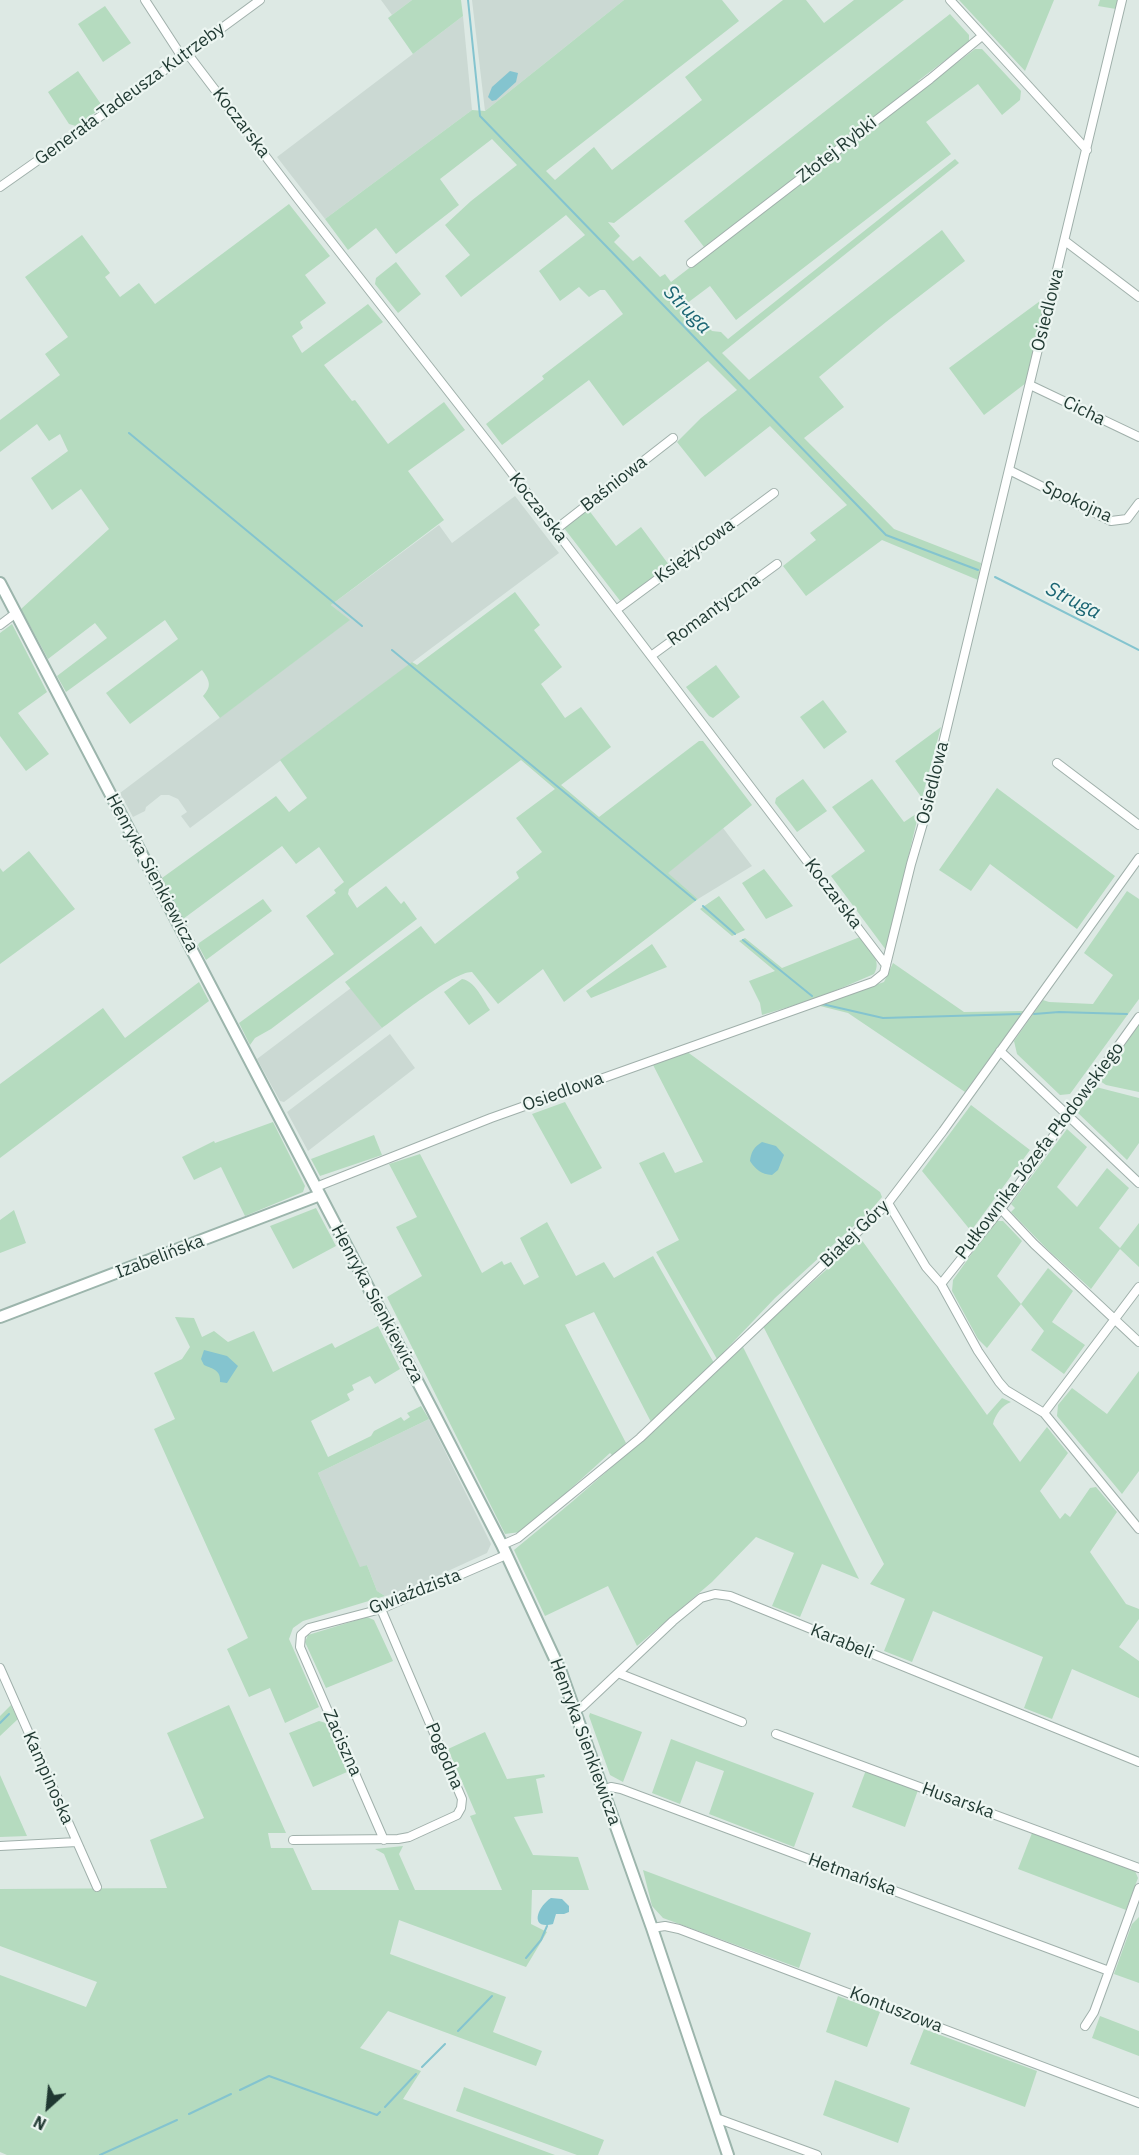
<!DOCTYPE html>
<html>
<head>
<meta charset="utf-8">
<style>
  body { margin:0 }
  #map { position:relative; width:1139px; height:2155px; overflow:hidden; background:#dde9e4; font-family:"IBM Plex Sans",sans-serif }
  canvas { display:block }
  .north { position:absolute; left:18px; top:2077px; width:60px; height:60px; -webkit-text-stroke:4px #edf6f2; paint-order:stroke; rotate:207deg; font-size:16px; font-weight:700; line-height:24px; text-align:center; color:#1f3831 }
  .north::after { content:''; display:block; margin:auto; width:21px; height:27px; background:#1f3831; clip-path:polygon(50% 0,100% 100%,50% 72%,0 100%) }
</style>
</head>
<body>
<div id="map">
<canvas width="1139" height="2155"></canvas>
<div class="north">N</div>
</div>
<script>
const context = document.querySelector('canvas').getContext('2d');
context.lineJoin = 'round';
function fill(path, color) {
  context.fillStyle = color;
  context.fill(path, 'evenodd');
}
function trace(path, color, width, dash) {
  context.strokeStyle = color;
  context.lineWidth = width;
  context.lineCap = dash ? 'butt' : 'round';
  context.setLineDash(dash || []);
  context.stroke(path);
}
function label(font, color, halo, rows, align = 'center') {
  context.font = font + ' "IBM Plex Sans",sans-serif';
  context.lineWidth = 4.5;
  context.setLineDash([]);
  context.textBaseline = 'middle';
  context.strokeStyle = halo;
  context.fillStyle = color;
  for (const [text, x, y, turn = 0] of rows) {
    context.save();
    context.translate(x, y);
    context.rotate((+turn || 0) * Math.PI / 180);
    context.textAlign = isNaN(turn) ? turn : align;
    if (halo) context.strokeText(text, 0, 0);
    context.fillText(text, 0, 0);
    context.restore();
  }
}
fill(new Path2D(`
  M381 0H412L392 15Z
  M472 0H624L485 111Z
  M463 16 472 110 325 219 277 157Z
  M515 496 559 553 190 828 181 816 187 812 178 799 169 795H161L146 807 145 811 133 817 120 793 349 620 331 605 439 525 452 543Z
  M723 828 752 866 698 899 667 873Z
  M351 988 382 1028 284 1102 280 1101 257 1059Z
  M390 1034 415 1068 308 1151 287 1112Z
  M429 1419 491 1544 487 1553 411 1588 385 1596 377 1591 367 1565 360 1568 318 1473Z`), '#cbd9d3');
fill(new Path2D(`
  M412 0H461L463 16 413 54 388 18Z
  M624 0H722L739 21 546 171 555 180 594 147 612 170 702 100 685 77 783 0H806L824 23 854 0H904L614 223 608 222 620 236 614 242 633 261 640 256 660 277 665 274 671 282 975 49H982L1021 91 1020 100 1002 115 978 84 926 122 951 154 736 320 710 286 686 304 712 331 721 332 728 339 955 159 959 163 722 353 749 380 942 230 965 261 886 322 819 377 844 407 804 438 894 529 981 563 978 580 882 540 806 596 783 566 816 540 810 533 847 505 770 426 705 477 677 442 701 418 737 390 708 361 623 426 589 380 502 445 486 424 544 379 542 376 623 314 605 290H600L589 297 579 287 560 301 539 271 585 235 566 215 461 297 445 276 470 255 445 225 471 201 517 165 492 139 440 179 459 205 396 254 376 228 348 250 325 219 472 110 485 111Z
  M959 0H1054L1025 71Z
  M1100 0H1119L1116 9 1098 6Z
  M105 6 131 43 103 62 78 24Z
  M950 14 969 35V42L918 81 920 83 704 247 684 221Z
  M78 71 103 107 76 126 69 124 48 92Z
  M289 204 330 256 305 275 326 303 300 322 303 328 292 336 302 353 368 304 383 322 324 365 352 401 355 400 388 444 444 402 465 430 408 471 444 520 331 605 350 620 220 718 203 696C212 686 210 681 202 670L130 724 106 693 178 639 165 620 66 692 57 676 107 638 95 623 48 659 21 609 109 529 81 489 52 510 31 478 68 451 60 434 49 441 37 424 0 452V420L60 375 45 354 68 337 25 277 82 235 110 273 105 277 120 297 139 283 155 304Z
  M396 262 421 294 398 313 375 284 376 278Z
  M1047 300 1026 383 984 415 949 368 1040 301Z
  M588 509 616 546 641 527 669 565 621 602 564 528Z
  M515 592 540 625 534 630 562 667 541 684 565 718 581 707 611 747 561 785 599 817 699 741H703L752 805 668 873 698 899 564 1002 543 969 498 1004 472 972C455 971 399 1016 382 1028L345 982 421 926 435 944 519 878 516 872 542 852 516 818 555 789 521 760 349 889 348 894 357 908 386 886 401 904 404 901 417 919 271 1029 255 1038 250 1045 239 1023 334 954 306 916 336 893 334 890 344 882 319 847 296 864 282 846 183 919 162 878 276 796 289 812 307 798 280 760 412 662 417 665Z
  M12 624 47 692 18 713 49 754 26 771 0 736V633Z
  M716 665 740 697 713 718 709 716 686 687Z
  M823 700 847 732 824 749 800 717Z
  M941 727 922 798 895 761Z
  M803 779 827 811 797 832 775 803 776 798Z
  M872 779 904 822 919 812 886 950 831 876 865 851 832 807Z
  M997 788 1115 876 1077 929 990 864 971 891 939 870Z
  M29 851 75 909 0 964V868L3 872Z
  M764 869 793 906 766 919 742 883Z
  M1127 891 1139 899V999L1070 1094 1060 1095 1017 1054 1014 1041 1043 1000 1049 1002 1093 1004 1113 975 1084 953Z
  M719 896 745 930 732 936 700 909Z
  M263 899 272 911 206 960 198 945 199 943Z
  M860 937C868 948 883 960 874 974L818 998 762 1015 760 1003 749 981 775 971 739 941 745 938 782 968Z
  M652 944 667 967 591 998 586 991Z
  M893 963 964 1012 1024 1011 965 1092 848 1013 816 1005 884 982Z
  M462 979C475 981 483 1000 490 1010L469 1025 444 992Z
  M199 982 209 1001 0 1158V1084L103 1008 125 1038Z
  M1139 1024V1092L1106 1085 1100 1081Z
  M686 1051 880 1192 882 1197 870 1211 775 1298 717 1359 656 1252 679 1240 639 1163 664 1152 675 1173 703 1162 652 1063Z
  M1096 1087 1139 1098V1143L1127 1160 1078 1113Z
  M565 1102 602 1168 571 1184 532 1114Z
  M971 1105 1030 1150 971 1231 922 1171Z
  M273 1122 305 1186 303 1192 245 1216 221 1167 194 1180 182 1157 214 1141 215 1143Z
  M1067 1129 1087 1147 1057 1187 1077 1207 1107 1168 1129 1188 1099 1228 1120 1248 1139 1223V1267L1120 1249 1091 1289 1047 1249 1011 1212 1015 1208 1011 1204Z
  M374 1135 382 1155 320 1176 311 1159Z
  M420 1154 482 1273 502 1261 504 1265 511 1262 524 1285 539 1277 520 1238 547 1222 576 1276 604 1262 614 1278 653 1256 714 1363 651 1422 594 1312 565 1325 626 1443 613 1456 610 1453 545 1512 520 1532 505 1534 387 1297 422 1276 396 1227 417 1217 389 1164Z
  M316 1208 336 1246 293 1269 270 1226Z
  M14 1210 26 1243 0 1253V1220Z
  M995 1221H1003L1022 1241 997 1276 1021 1304 1048 1268 1073 1291 1052 1322 1085 1345 1064 1374 1031 1350 1044 1331 1021 1304 987 1348 978 1339 952 1291 953 1280Z
  M861 1239 987 1415 1002 1398 1011 1402C1002 1405 995 1415 993 1424L1020 1462 1047 1427 1068 1453 1040 1491 1060 1519 1065 1513 1070 1517 1090 1488 1096 1487 1117 1512 1090 1552 1126 1604 1139 1609V1619L1119 1647 1139 1661V1698L1072 1669 1052 1719 1024 1708 1043 1657 933 1611 912 1662 884 1651 905 1599 870 1584 884 1564 763 1326Z
  M175 1317 194 1318 202 1337 214 1331 228 1342 254 1331 273 1372 332 1343 335 1348 378 1326 400 1369 375 1384 370 1376 352 1385 354 1390 347 1394 350 1400 311 1421 328 1457 371 1436 374 1431 401 1417 404 1421 410 1417 407 1413 421 1406 429 1419 318 1473 360 1567 367 1565 377 1591 385 1596 303 1621 293 1628 289 1639 319 1707 285 1723 270 1688 249 1697 227 1649 248 1638 154 1429 175 1419 154 1373 182 1359 190 1347Z
  M743 1347 859 1579 822 1564 800 1617 772 1606 794 1553 756 1537 712 1582 637 1646 608 1586 545 1616 514 1550C593 1486 669 1417 743 1347Z
  M1139 1371V1471L1122 1494 1057 1416 1058 1405 1072 1388 1107 1414Z
  M367 1617 374 1620 393 1661 326 1688 305 1642 308 1635Z
  M11 1705 18 1719 0 1736V1716Z
  M229 1705 286 1833H268L271 1848H293L312 1890H399L384 1854 375 1849 403 1846 399 1854 415 1890H502L470 1816 476 1814 448 1749 485 1732 507 1779 544 1774 545 1777 536 1779 543 1813 514 1817 533 1855 578 1857 589 1890H532L531 1924 547 1932 526 1967 399 1920 390 1954 506 1997 493 2032 542 2051 536 2066 388 2011 360 2048 421 2071 403 2099 555 2155H7L0 2152V1975L86 2007 97 1982 0 1946V1889L167 1888 150 1840 204 1818 167 1733Z
  M590 1713 642 1732 623 1782 610 1775 589 1716Z
  M319 1721 326 1723 347 1772 313 1787 289 1733Z
  M671 1739 814 1793 794 1847 709 1814 724 1771 696 1761 680 1804 652 1793Z
  M866 1770 918 1790 905 1827 852 1807Z
  M0 1775 27 1836 0 1837Z
  M1032 1833 1135 1871 1138 1878 1126 1910 1018 1869Z
  M643 1870 811 1933 799 1968 663 1918 652 1906Z
  M1139 1917V1983L1114 1974 1132 1924Z
  M838 1996 880 2012 867 2047 826 2032Z
  M1100 2016 1139 2031V2056L1092 2038Z
  M924 2029 1037 2071 1025 2107 910 2064Z
  M835 2080 910 2108 898 2143 823 2115Z
  M464 2087 604 2140 598 2155H577L456 2111Z`), '#b5dbbf');
fill(new Path2D(`
  M510 71 518 73 516 82 496 100 492 101 488 97 492 87Z
  M762 1142 776 1146 784 1155 778 1170 772 1175C761 1174 756 1170 750 1161 751 1152 754 1147 762 1142Z
  M204 1350 227 1356 238 1366 227 1383 220 1382C221 1370 213 1369 204 1365L201 1359Z
  M551 1898 562 1899 569 1906V1912L564 1914H556L553 1924C529 1930 537 1907 551 1898Z`), '#84c4cf');
trace(new Path2D(`
  M468 0 480 116 886 535 978 570
  M129 433 362 626
  M995 577 1139 650
  M392 650 695 900
  M703 906 735 934
  M743 940 812 996
  M822 1004 883 1018 1020 1014
  M1034 1014 1059 1012 1127 1014
  M0 1723 9 1714
  M526 1958 541 1940 547 1926
  M458 2031 492 1996
  M422 2067 445 2044
  M240 2090 269 2076 377 2115 380 2112
  M385 2107 416 2074
  M189 2114 231 2094
  M100 2155 177 2120`), '#84c4cf', 2);
const street = new Path2D(`
  M145 0 182 57
  M950 0 1087 150
  M187 53 298 199 495 451 886 965
  M0 187 125 99 260 0
  M1065 241 1139 297
  M691 263 930 79 982 36
  M1030 385 1139 437
  M1009 470 1111 521 1127 519 1139 503
  M555 530 673 438
  M616 610 774 493
  M0 625 16 613
  M651 656 777 564
  M1057 763 1139 825
  M1000 1051 1139 1183
  M316 1187 491 1118 873 982 884 973 911 864 928 806 1122 0
  M888 1203 926 1267 941 1284 978 1351 999 1382 1006 1390 1044 1413 1139 1529
  M1001 1209 1034 1244 1139 1342
  M941 1284 1001 1209 1139 1017
  M1044 1413 1139 1287
  M502 1545 518 1538 640 1438 888 1203 943 1131 1139 858
  M0 1668 97 1887
  M618 1673 742 1722
  M576 1710 582 1707 673 1621 701 1598 715 1594 730 1596 1139 1762
  M776 1734 1139 1868
  M603 1790 611 1787 621 1789 1109 1971 1139 1888
  M293 1840 398 1839 409 1837 457 1815 461 1808 462 1799 381 1609
  M384 1840 300 1647 301 1635 309 1628 381 1609 506 1555
  M0 1846 77 1842
  M652 1928 665 1926 679 1929 1139 2103
  M1085 2026 1094 2012 1109 1971
  M716 2118 817 2155`);
const secondary = new Path2D(`
  M0 583 435 1415 502 1545 561 1672 652 1928 728 2155
  M0 1317 320 1195`);
trace(street, '#a0b0ab', 10);
trace(secondary, '#9cb5ac', 14);
trace(street, '#fff', 8);
trace(secondary, '#fff', 10);
label('18px', '#1f3831', '#edf6f2', [
  ["Generała Tadeusza Kutrzeby",130,94,-36],
  ["Koczarska",241,123,53],
  ["Złotej Rybki",837,150,-38],
  ["Osiedlowa",1048,310,-76],
  ["Cicha",1084,411,26],
  ["Baśniowa",614,484,-38],
  ["Spokojna",1077,502,25],
  ["Koczarska",538,508,52],
  ["Księżycowa",695,551,-37],
  ["Romantyczna",714,610,-36],
  ["Osiedlowa",933,783,-76],
  ["Henryka Sienkiewicza",152,873,62],
  ["Koczarska",833,894,53],
  ["Osiedlowa",563,1092,-20],
  ["Pułkownika Józefa Płodowskiego",1040,1151,-53],
  ["Białej Góry",855,1234,-44],
  ["Izabelińska",160,1257,-21],
  ["Henryka Sienkiewicza",377,1304,62],
  ["Gwiaździsta",415,1592,-21],
  ["Karabeli",842,1642,22],
  ["Henryka Sienkiewicza",585,1742,70],
  ["Zaciszna",342,1743,66],
  ["Pogodna",444,1756,67],
  ["Kampinoska",48,1778,66],
  ["Husarska",958,1801,20],
  ["Hetmańska",852,1875,20],
  ["Kontuszowa",896,2010,21]
]);
label('italic 20px', '#1a6573', '#edf6f2', [
  ["Struga",687,310,46],
  ["Struga",1073,601,27]
]);
</script>
</body>
</html>
